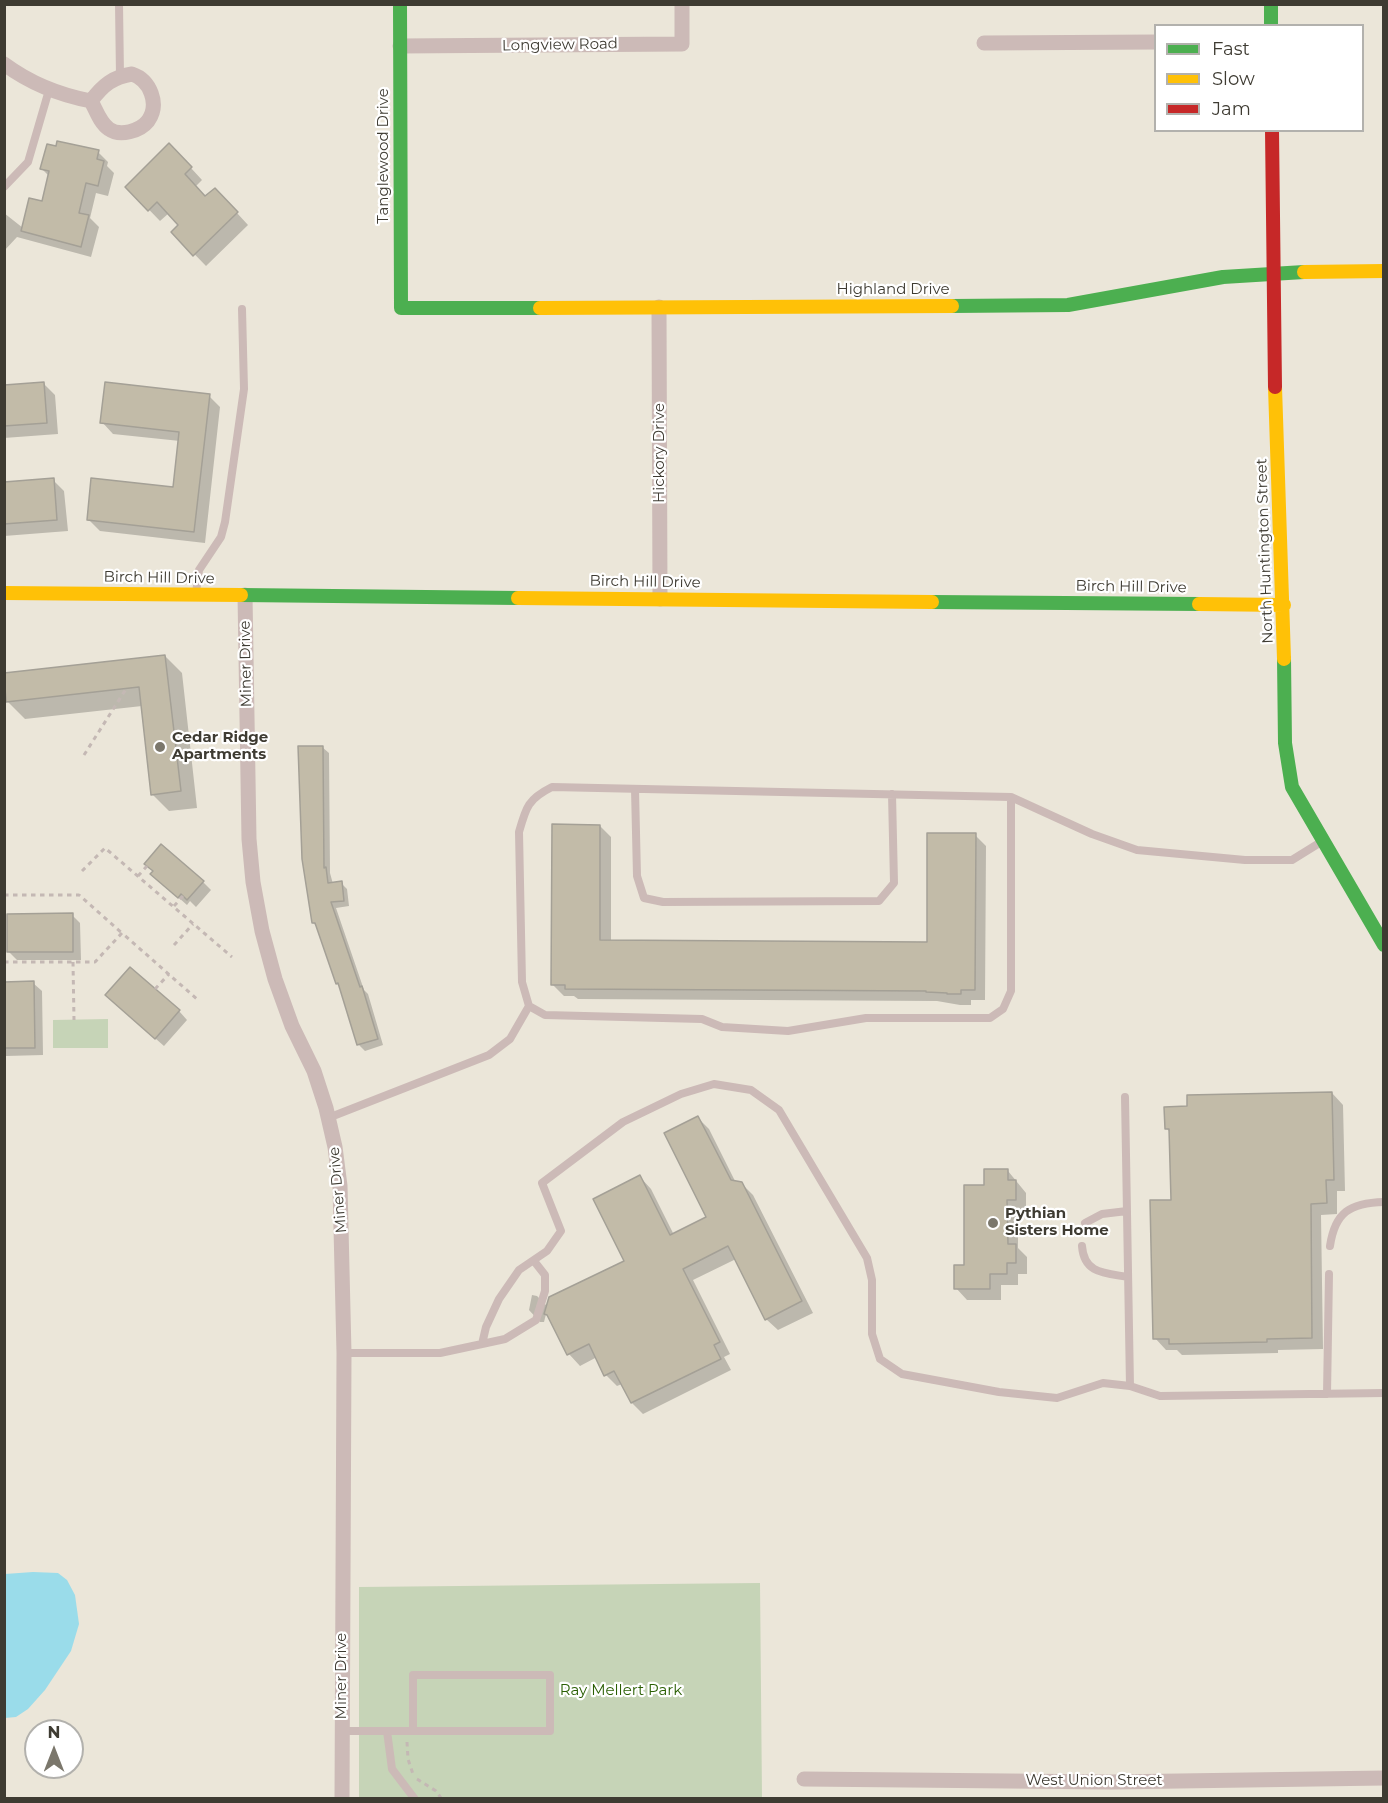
<!DOCTYPE html>
<html>
<head>
<meta charset="utf-8">
<style>
  body { margin:0 }
  #map { position:relative; width:1388px; height:1803px; overflow:hidden; background:#ebe6d9; font-family:Montserrat,sans-serif }
  canvas { display:block }
  .frame { position:absolute; inset:0; border:6px solid #3e3b32; pointer-events:none }
  .legend { position:absolute; left:1154px; top:24px; width:210px; height:108px; box-sizing:border-box; background:#fff; border:2px solid #b2b1ad; margin:0; padding:8px 10px; list-style:none; font-size:18px; color:#3e3b32 }
  .legend li { display:flex; align-items:center; gap:12px; height:30px }
  .legend b { width:30px; border:2px solid #b2b1ad }
  .north { position:absolute; left:24px; top:1719px; width:60px; height:60px; box-sizing:border-box; background:#fff; border:2px solid #b2b1ad; border-radius:50%; rotate:0deg; font-size:16px; font-weight:700; line-height:24px; text-align:center; color:#3e3b32 }
  .north::after { content:''; display:block; margin:auto; width:21px; height:27px; background:#7b776c; clip-path:polygon(50% 0,100% 100%,50% 72%,0 100%) }
</style>
</head>
<body>
<div id="map">
<canvas width="1388" height="1803"></canvas>
<div class="frame"></div>
<ul class="legend">
<li><b style="height:8px;background:#4caf50"></b>Fast</li>
<li><b style="height:8px;background:#ffc107"></b>Slow</li>
<li><b style="height:8px;background:#c62828"></b>Jam</li>
</ul>
<div class="north">N</div>
</div>
<script>
const context = document.querySelector('canvas').getContext('2d');
context.lineJoin = 'round';
function fill(path, color) {
  context.fillStyle = color;
  context.fill(path, 'evenodd');
}
function trace(path, color, width, dash) {
  context.strokeStyle = color;
  context.lineWidth = width;
  context.lineCap = dash ? 'butt' : 'round';
  context.setLineDash(dash || []);
  context.stroke(path);
}
function label(font, color, halo, rows, align = 'center') {
  context.font = font + ' Montserrat,sans-serif';
  context.lineWidth = 4.5;
  context.setLineDash([]);
  context.textBaseline = 'middle';
  context.strokeStyle = halo;
  context.fillStyle = color;
  for (const [text, x, y, turn = 0] of rows) {
    context.save();
    context.translate(x, y);
    context.rotate((+turn || 0) * Math.PI / 180);
    context.textAlign = isNaN(turn) ? turn : align;
    if (halo) context.strokeText(text, 0, 0);
    context.fillText(text, 0, 0);
    context.restore();
  }
}
fill(new Path2D(`
  M108 1019V1048H53V1020Z
  M760 1583 762 1798H359V1587Z`), '#c6d4b7');
fill(new Path2D(`
  M33 1572 58 1573 67 1580 75 1595 79 1624 71 1651 45 1690 28 1709 16 1717 5 1718V1574Z`), '#9adcea');
fill(new Path2D(`
  M98 152 108 162 107 166 114 173 108 196 96 193 90 218 99 227 91 257 17 237 4 251V213L23 228 43 203 49 176 42 169Z
  M180 156 202 180 195 187 206 198 226 201 248 225 206 266 173 232 180 225 169 213 160 221 127 187Z
  M43 383 55 395 58 434 4 438V386Z
  M209 396 220 407 205 543 100 531 88 519 174 489 180 441 113 434 102 422Z
  M53 480 64 491 68 531 4 536V483Z
  M165 656 182 673 197 808 169 811 152 794 142 706 25 719 8 702Z
  M322 747 329 753 330 873 333 884 341 883 347 889 349 906 336 908 364 990 368 994 383 1045 365 1051 359 1045 341 988 337 984 318 927 313 923Z
  M600 826 611 837V942L928 943 975 835 986 846 985 1000H971V1005H960L937 1001 578 999 574 996H564L552 984Z
  M161 882H203L211 890 196 907 190 901 187 905Z
  M72 915 80 923 81 960H17L9 952Z
  M4 983H33L42 991 43 1055 6 1056 4 1054Z
  M115 1003 179 1011 187 1020 164 1046Z
  M1332 1093 1343 1105 1345 1191H1337V1214L1321 1215 1323 1349 1278 1350V1353L1182 1355 1177 1350H1166L1155 1338 1173 1201 1171 1133 1166 1128Z
  M698 1118 709 1129 736 1183 742 1184 753 1195 813 1313 778 1330 766 1319 736 1259 693 1280 730 1354 724 1357 731 1370 643 1414 632 1403 622 1384 617 1386 606 1375 597 1357 580 1366 569 1354 551 1319 546 1314 544 1322H540L529 1310 532 1295 537 1296 548 1307 626 1262 640 1177 651 1189 674 1235 708 1218Z
  M1008 1171 1026 1193V1211H1018V1248L1027 1257V1274H1018V1285H1001V1300H967L956 1288 966 1267 986 1187Z`), '#0003');
const building = new Path2D(`
  M57 141 99 150 97 159 104 161 98 186 86 183 79 213 89 215 81 247 21 231 29 198 42 201 49 171 40 169 47 144 56 146Z
  M169 143 192 167 185 174 205 196 215 188 238 212 193 256 171 232 178 225 157 202 148 211 125 187Z
  M44 382 47 423 4 426V385Z
  M105 382 210 394 194 532 87 520 91 478 173 487 179 432 100 423Z
  M54 478 57 520 4 524V482Z
  M165 655 181 791 151 795 139 687 6 702 4 673Z
  M298 746H323L324 868 326 867 328 883 342 881 344 901 331 902 360 987 362 986 378 1039 357 1045 338 983 336 984 315 923H312L302 859Z
  M552 824 600 825V940L927 942V833H976L975 990H961V994H947V993L926 992V991L565 989V985H551Z
  M161 844 204 881 187 900 181 894 178 898 150 874 153 871 144 864Z
  M73 913V952H7V914Z
  M130 967 180 1010 155 1039 105 995Z
  M34 981 35 1048H4V982Z
  M1332 1092 1334 1180H1326L1327 1203 1311 1204 1312 1338 1267 1339V1342L1169 1344V1339H1153L1150 1200H1171L1169 1129H1165L1164 1107 1187 1106V1095Z
  M698 1116 731 1180 742 1182 802 1301 765 1320 728 1246 683 1269 720 1342 714 1345 721 1359 631 1403 614 1371 604 1376 589 1344 567 1355 547 1315 544 1314 549 1297 624 1261 593 1199 640 1175 670 1235 706 1217 664 1133Z
  M984 1169H1008V1180H1016V1200H1007L1008 1244H1016V1263H1007V1274H990V1289H954V1265H964V1185H984Z`);
fill(building, '#c2bba8');
trace(building, '#a4a096', 1.5);
trace(new Path2D(`
  M84 755 126 689
  M82 871 105 848 232 957
  M138 876 147 866
  M4 895H79L122 933
  M174 906 183 896
  M174 945 193 924
  M4 962H95L122 933 198 1000
  M73 962 74 1020
  M155 989 169 974
  M407 1742 408 1759 413 1774
  M417 1779 436 1791 441 1798`), '#c4b8b4', 3, [4.5, 4.5]);
trace(new Path2D(`
  M119 4 120 76
  M4 187 28 162 49 90
  M196 593 199 570 221 537 225 522 244 389 242 309
  M635 789 637 876 644 898 663 902 879 901 894 883 892 794
  M1011 797V991L1003 1009 990 1018H866L788 1031 722 1027 702 1019 545 1015 529 1006 522 982 519 832C526 807 528 799 552 787L1011 797 1092 834 1137 850 1245 860H1292L1321 842
  M1125 1097 1130 1386
  M328 1118 489 1055 510 1039 529 1006
  M1085 1223 1102 1214 1127 1211
  M1082 1246C1084 1274 1105 1273 1128 1277
  M1330 1246C1335 1212 1350 1203 1384 1202
  M482 1344 505 1339 536 1320 545 1291V1275L534 1261
  M344 1353H440L482 1344 486 1327 499 1299 519 1270 547 1251 561 1231 542 1183 623 1122 681 1094 714 1084 751 1090 779 1110 867 1258 872 1280V1334L880 1359 902 1374 999 1392 1057 1398 1103 1383 1130 1386 1160 1396 1384 1393
  M1327 1394 1329 1274
  M342 1731C366 1731 389 1731 413 1731H550V1675H413V1731
  M387 1731 392 1769 414 1798`), '#ccbab7', 8);
trace(new Path2D(`
  M984 43 1156 42
  M400 46 682 44V4
  M4 64C31 84 59 95 91 101
  M132 74C150 80 160 104 148 121 140 131 120 137 109 129 100 123 96 110 91 101 103 85 113 77 132 74Z
  M659 307 660 599
  M245 595 249 839 253 882 262 931 275 979 292 1026 314 1071 326 1108 335 1147 340 1186 344 1353 342 1798
  M804 1779 1111 1782 1384 1778`), '#ccbab7', 15);
trace(new Path2D(`
  M400 4 401 308H540
  M1271 4V26
  M952 306 1068 305 1223 277 1304 272
  M241 595 518 598
  M932 602 1199 604
  M1284 659 1285 743 1292 787 1384 945`), '#4caf50', 14);
trace(new Path2D(`
  M1304 272 1384 271
  M540 308 952 306
  M1275 387 1284 659
  M4 593 241 595
  M518 598 932 602
  M1199 604 1284 605`), '#ffc107', 14);
trace(new Path2D(`
  M1272 130 1275 387`), '#c62828', 14);
for (const [x, y, r, color] of [
  [160,747,6,"#7b776c"],
  [993,1223,6,"#7b776c"]
]) {
  const dot = new Path2D();
  dot.arc(x, y, r, 0, 2 * Math.PI);
  context.fillStyle = color;
  context.fill(dot);
  trace(dot, '#fff', 2);
}
label('15px', '#3e3b32', '#fff', [
  ["Longview Road",560,45,-1],
  ["Tanglewood Drive",384,156,-90],
  ["Highland Drive",893,290],
  ["Hickory Drive",660,453,-90],
  ["North Huntington Street",1265,551,-92],
  ["Birch Hill Drive",159,578,1],
  ["Birch Hill Drive",645,582,1],
  ["Birch Hill Drive",1131,587,1],
  ["Miner Drive",246,664,-91],
  ["Miner Drive",338,1190,-95],
  ["Miner Drive",342,1676,-90],
  ["West Union Street",1094,1781]
]);
label('bold 15px', '#3e3b32', '#fff', [
  ["Cedar Ridge",172,738],
  ["Apartments",172,755],
  ["Pythian",1005,1214],
  ["Sisters Home",1005,1231]
], 'left');
label('15px', '#2a5f03', '#fff', [
  ["Ray Mellert Park",621,1691]
]);
</script>
</body>
</html>
